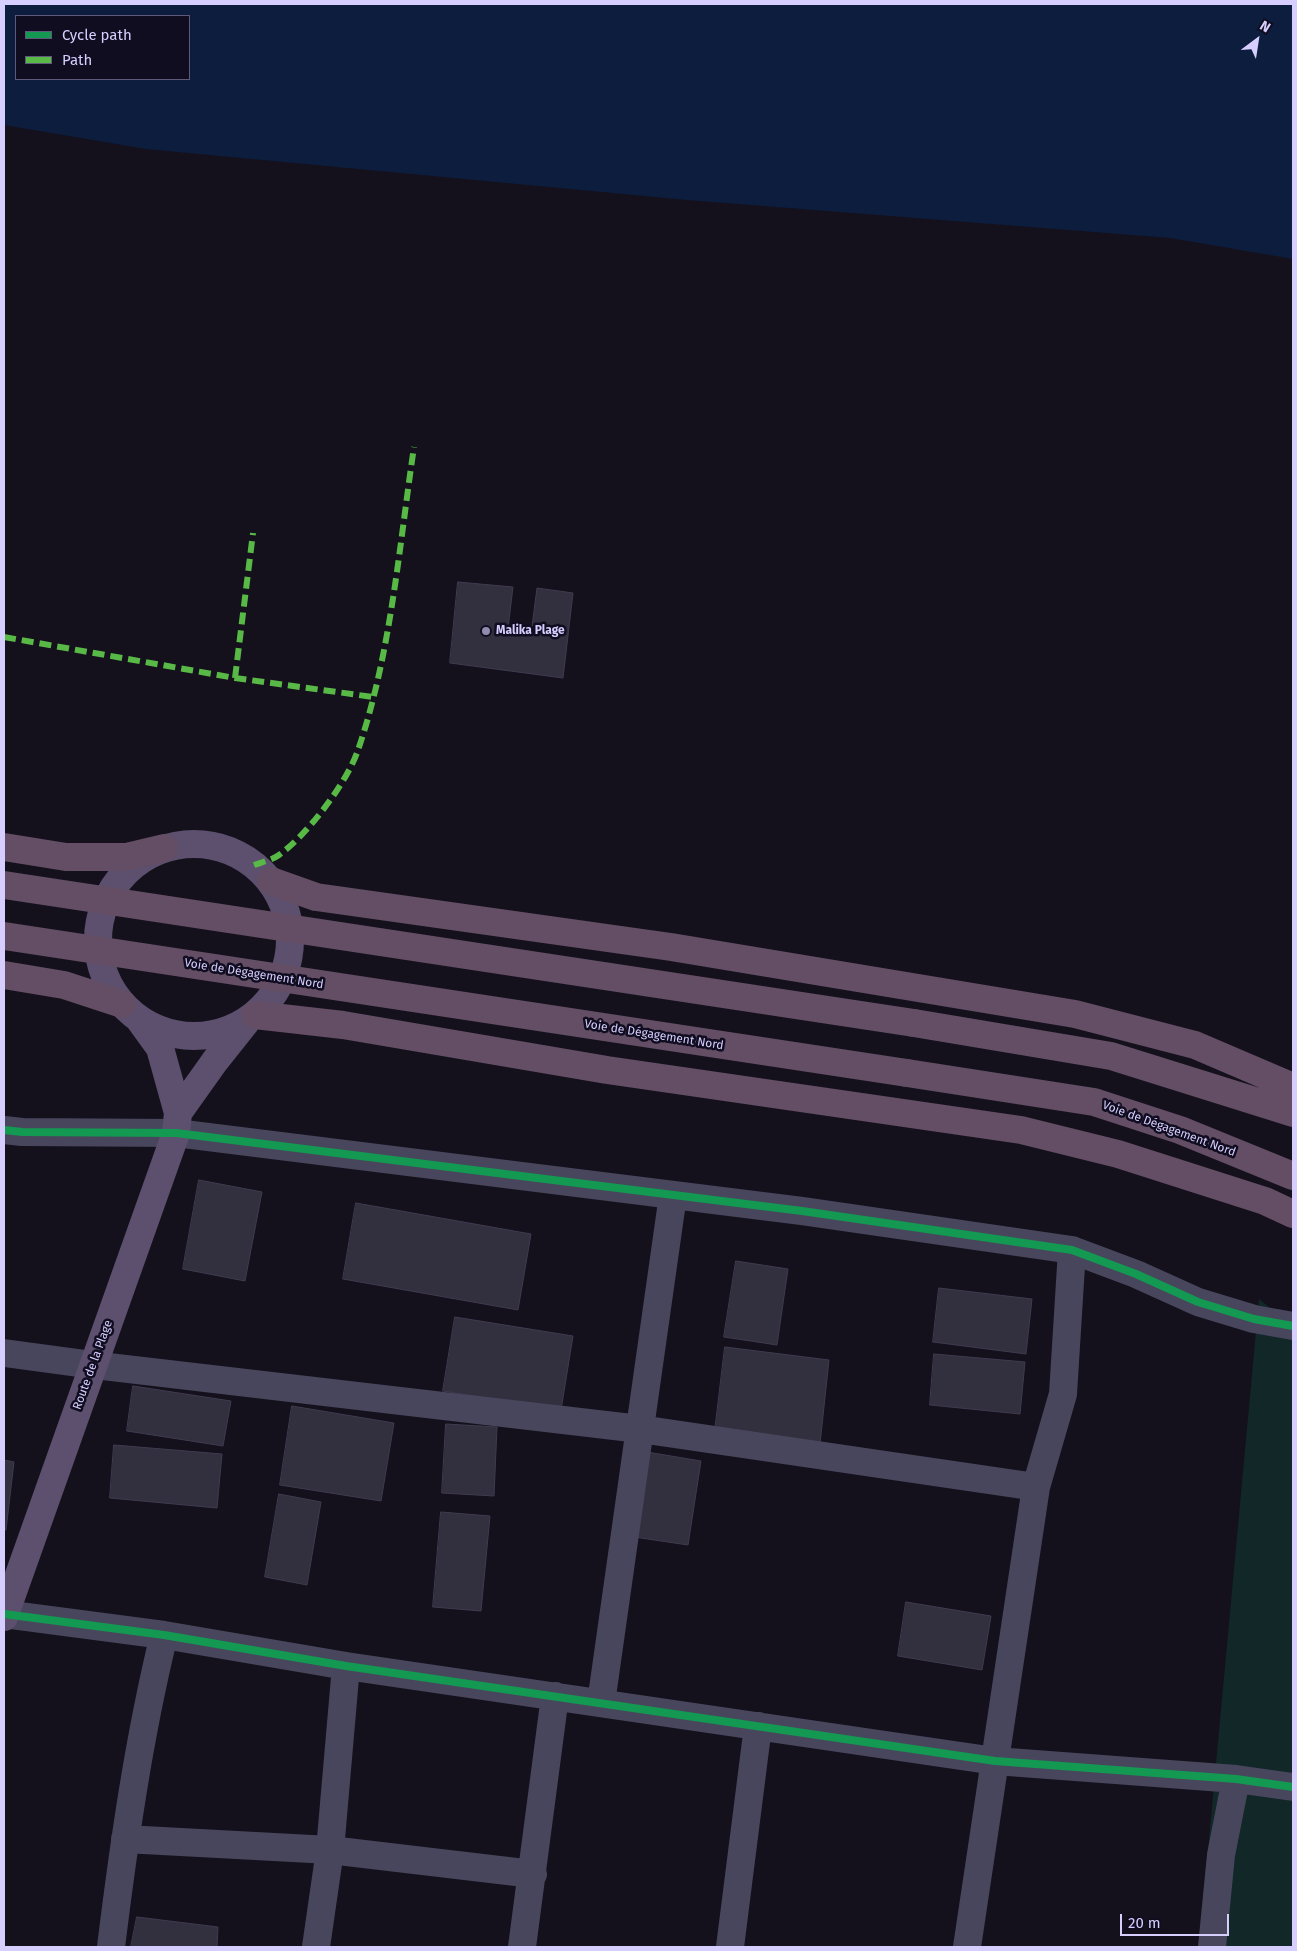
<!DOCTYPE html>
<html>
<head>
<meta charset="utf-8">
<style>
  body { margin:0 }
  #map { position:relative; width:1297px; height:1951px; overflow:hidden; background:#14111c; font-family:"Fira Sans",sans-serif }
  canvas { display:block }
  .frame { position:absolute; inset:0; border:5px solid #d5cefe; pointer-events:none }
  .legend { position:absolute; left:15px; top:15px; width:175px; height:65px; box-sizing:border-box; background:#110d20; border:1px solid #5f5a79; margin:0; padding:6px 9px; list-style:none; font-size:15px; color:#d5cefe }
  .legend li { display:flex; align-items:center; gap:10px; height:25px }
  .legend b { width:25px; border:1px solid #5f5a79 }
  .north { position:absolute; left:1232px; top:15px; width:50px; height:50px; -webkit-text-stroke:4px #110d20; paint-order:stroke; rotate:31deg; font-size:14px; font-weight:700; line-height:20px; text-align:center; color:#d5cefe }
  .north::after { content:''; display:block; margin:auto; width:18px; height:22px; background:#d5cefe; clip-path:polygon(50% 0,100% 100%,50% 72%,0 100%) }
  .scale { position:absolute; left:1120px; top:1914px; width:109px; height:22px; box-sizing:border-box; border:2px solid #d5cefe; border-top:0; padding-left:6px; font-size:15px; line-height:18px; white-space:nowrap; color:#d5cefe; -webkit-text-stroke:4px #110d20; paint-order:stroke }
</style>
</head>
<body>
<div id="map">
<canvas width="1297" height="1951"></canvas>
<div class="frame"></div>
<ul class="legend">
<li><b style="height:6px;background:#139951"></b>Cycle path</li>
<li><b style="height:6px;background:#58b947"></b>Path</li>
</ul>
<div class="north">N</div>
<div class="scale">20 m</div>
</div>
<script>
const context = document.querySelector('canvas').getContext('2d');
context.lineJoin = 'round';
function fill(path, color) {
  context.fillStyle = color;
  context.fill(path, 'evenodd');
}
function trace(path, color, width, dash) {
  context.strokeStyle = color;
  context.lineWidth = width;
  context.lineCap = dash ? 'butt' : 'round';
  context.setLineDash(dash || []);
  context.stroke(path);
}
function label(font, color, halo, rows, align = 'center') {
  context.font = font + ' "Fira Sans",sans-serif';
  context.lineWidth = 5;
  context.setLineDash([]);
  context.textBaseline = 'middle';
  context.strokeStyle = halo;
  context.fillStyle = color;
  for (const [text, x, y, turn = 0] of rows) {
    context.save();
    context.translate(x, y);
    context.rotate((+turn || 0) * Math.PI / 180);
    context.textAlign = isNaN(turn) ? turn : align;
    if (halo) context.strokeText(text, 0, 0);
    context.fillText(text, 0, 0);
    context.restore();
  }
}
fill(new Path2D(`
  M1259 1299 1293 1326V1947H1199Z`), '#112728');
fill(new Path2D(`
  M4 4H1293V259L1170 238 687 200 146 149 4 125ZM16 16H189V79H16Z`), '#0d1d3d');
const building = new Path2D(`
  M458 582 513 587 508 628 531 634 537 588 573 593 563 678 450 663Z
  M199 1180 262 1192 245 1281 183 1269Z
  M356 1203 531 1234 518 1310 343 1279Z
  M736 1261 788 1269 777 1345 724 1337Z
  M939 1288 1032 1299 1026 1354 933 1342Z
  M455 1317 573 1336 561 1410 443 1391Z
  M725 1347 829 1360 820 1444 715 1431Z
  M934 1354 1025 1362 1020 1414 930 1405Z
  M133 1386 231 1401 223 1446 127 1431Z
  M292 1406 394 1423 381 1501 280 1485Z
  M446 1424 497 1427 494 1496 442 1493Z
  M114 1445 222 1454 217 1508 110 1498Z
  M647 1452 701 1461 688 1545 634 1537Z
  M4 1460 14 1462 6 1530H4Z
  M279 1494 321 1502 307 1585 265 1577Z
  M441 1512 490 1516 481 1611 433 1607Z
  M906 1602 991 1616 982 1670 898 1656Z
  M137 1917 218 1927 217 1947H131Z`);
fill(building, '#322f3e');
trace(building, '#403b50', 1);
trace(new Path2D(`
  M4 1130 22 1132 176 1133 802 1211 1072 1250 1136 1274 1198 1302 1254 1319 1293 1326
  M4 1353 93 1365 640 1429 1036 1487
  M4 1614 164 1635 346 1666 995 1761 1236 1779 1293 1787
  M601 1703 673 1195
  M125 1839 330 1850 533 1874
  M111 1947C124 1842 139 1737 164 1635
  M316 1947 330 1850 346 1666
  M522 1947 555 1696
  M730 1947 758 1726
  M967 1947 1036 1487 1063 1394 1072 1250
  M1212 1947 1221 1855 1236 1779`), '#48465d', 28);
trace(new Path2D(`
  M98 940a96 96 0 1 1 192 0a96 96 0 1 1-192 0Z
  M178 1113 215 1061 246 1022
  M4 1617 176 1133 178 1113 160 1048 139 1019`), '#5c506e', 28);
trace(new Path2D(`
  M4 847 66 857H126L164 848
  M271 881 316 897 671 947 1075 1014 1195 1045 1293 1087
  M4 975 64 985 122 1004
  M255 1015 343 1025 607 1070 1021 1130 1118 1154 1265 1201 1293 1214
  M914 1023 1111 1056 1293 1113
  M907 1073 1094 1102 1180 1130 1293 1176`), '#644e65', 28);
trace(new Path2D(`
  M4 885 914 1023
  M4 936 907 1073`), '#644e65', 28);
trace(new Path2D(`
  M4 637 235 678 373 697
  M235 678 253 533
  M254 865C262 862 272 860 279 855 307 835 347 783 358 750 391 654 399 547 414 447`), '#58b947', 6, [12, 6]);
trace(new Path2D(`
  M4 1130 22 1132 176 1133 802 1211 1072 1250 1136 1274 1198 1302 1254 1319 1293 1326
  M4 1614 164 1635 346 1666 995 1761 1236 1779 1293 1787`), '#139951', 8);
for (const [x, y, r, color] of [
  [486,631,5,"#918caf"]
]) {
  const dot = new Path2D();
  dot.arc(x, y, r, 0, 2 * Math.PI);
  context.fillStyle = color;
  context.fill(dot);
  trace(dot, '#110d20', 2);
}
label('bold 12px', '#d5cefe', '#110d20', [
  ["Malika Plage",496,631]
], 'left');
label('12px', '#d5cefe', '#110d20', [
  ["Voie de Dégagement Nord",254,974,9],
  ["Voie de Dégagement Nord",654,1035,9],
  ["Voie de Dégagement Nord",1169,1129,20],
  ["Route de la Plage",93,1365,-70]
]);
</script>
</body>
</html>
